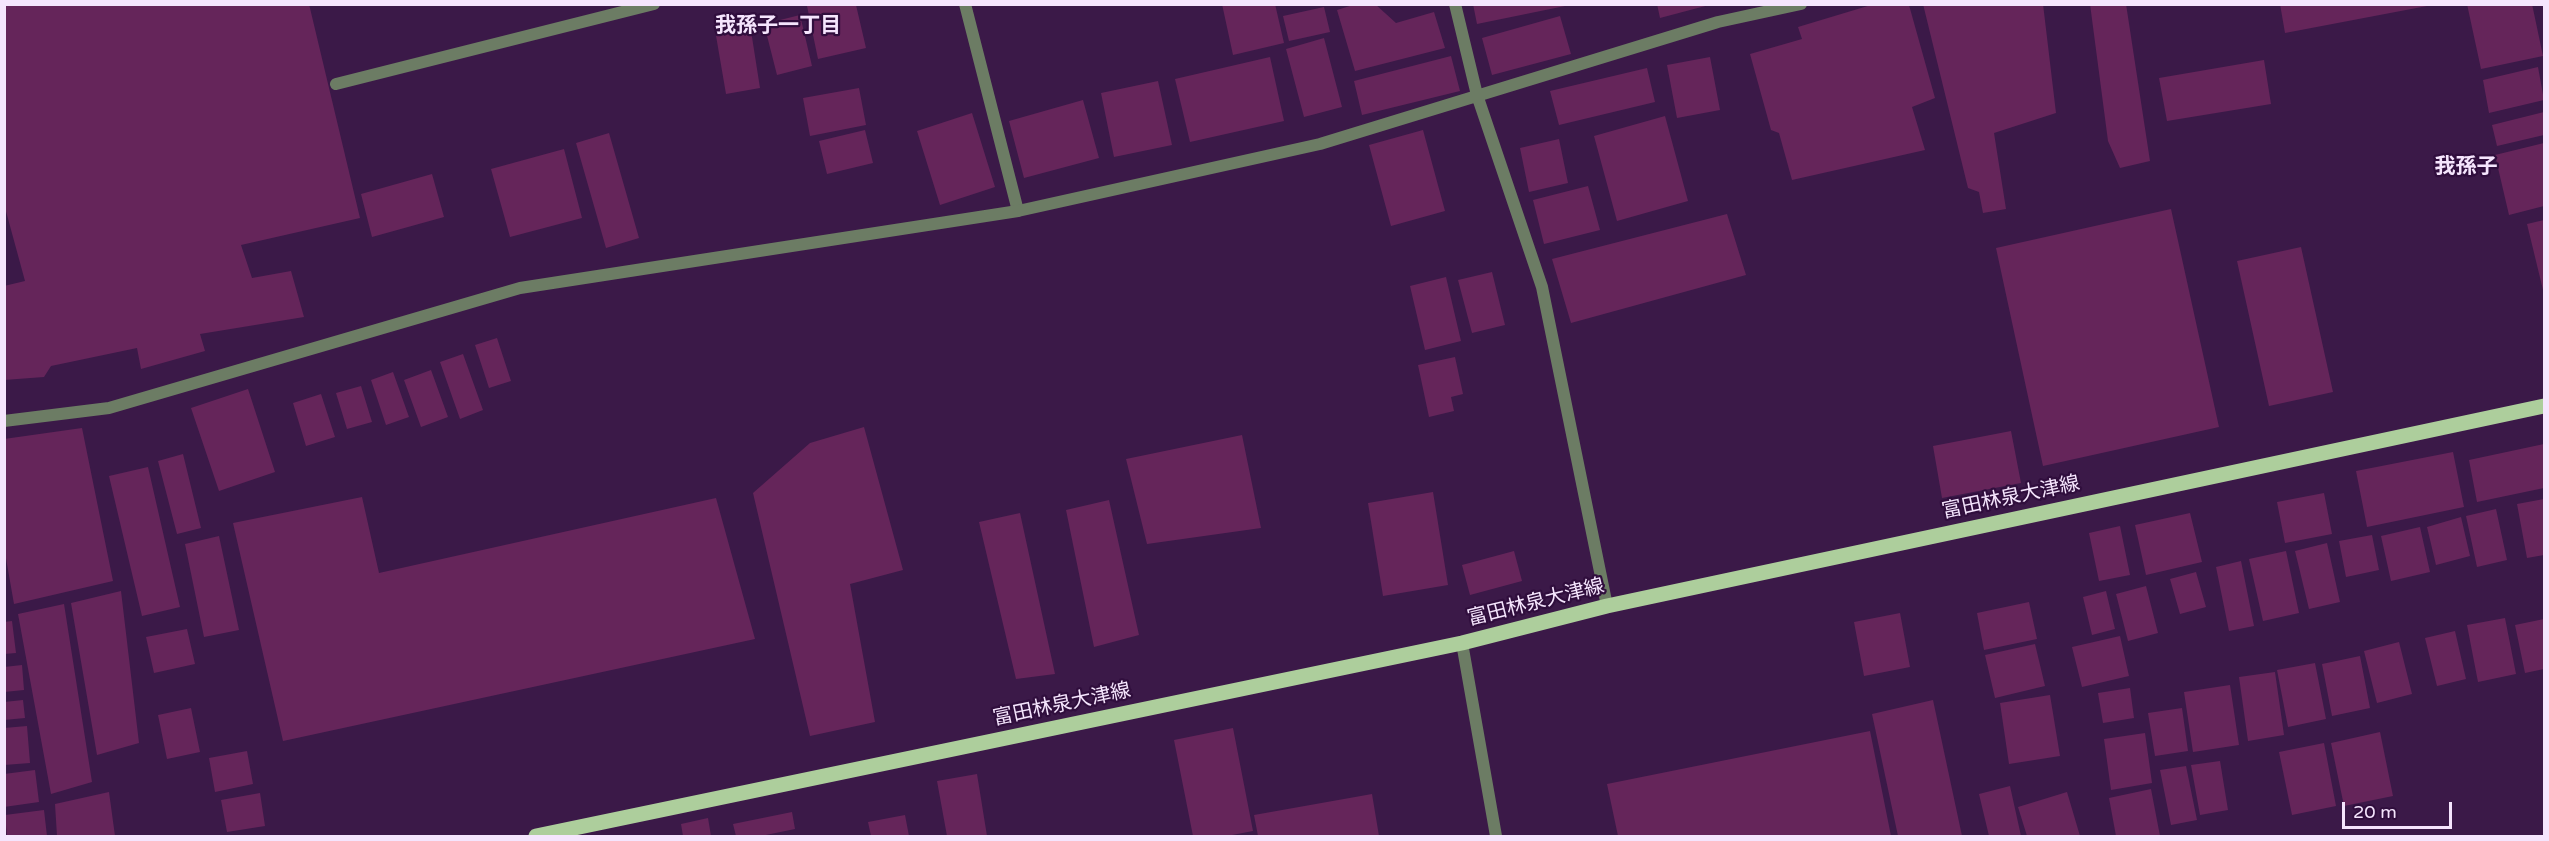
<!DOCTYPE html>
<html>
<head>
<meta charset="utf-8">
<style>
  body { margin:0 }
  #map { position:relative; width:2549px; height:841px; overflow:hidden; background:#3b1948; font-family:"Varela Round",sans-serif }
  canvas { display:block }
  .frame { position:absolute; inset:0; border:6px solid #f5e5fd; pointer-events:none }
  .scale { position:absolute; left:2342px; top:802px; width:110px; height:27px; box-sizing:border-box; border:3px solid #f5e5fd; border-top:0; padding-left:8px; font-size:18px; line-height:21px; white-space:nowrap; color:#f5e5fd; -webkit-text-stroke:4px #300e3d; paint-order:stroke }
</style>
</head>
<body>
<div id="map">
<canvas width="2549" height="841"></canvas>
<div class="frame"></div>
<div class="scale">20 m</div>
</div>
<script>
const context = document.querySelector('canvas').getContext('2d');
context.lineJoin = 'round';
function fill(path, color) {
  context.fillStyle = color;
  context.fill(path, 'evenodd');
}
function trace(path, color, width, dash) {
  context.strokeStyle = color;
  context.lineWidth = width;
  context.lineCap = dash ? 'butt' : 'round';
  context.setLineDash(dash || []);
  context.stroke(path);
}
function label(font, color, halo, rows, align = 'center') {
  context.font = font + ' "Varela Round","Noto Sans JP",sans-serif';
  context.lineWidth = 4.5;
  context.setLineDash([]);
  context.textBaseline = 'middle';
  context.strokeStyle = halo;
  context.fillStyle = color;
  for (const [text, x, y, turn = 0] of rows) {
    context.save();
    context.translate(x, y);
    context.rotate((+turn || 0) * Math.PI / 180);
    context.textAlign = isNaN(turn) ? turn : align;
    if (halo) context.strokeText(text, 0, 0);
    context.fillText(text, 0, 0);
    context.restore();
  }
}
fill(new Path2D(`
  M4 4H309L360 218 241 245 252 278 291 271 304 317 200 334 205 351 141 369 137 348 51 366 44 377 4 380V286L25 281 4 204Z
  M1222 4H1275L1284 43 1233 55Z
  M1356 4H1375L1396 23 1434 12 1445 48 1355 71 1337 10Z
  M1473 4H1565V6L1477 24Z
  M1657 4H1708L1709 5 1660 18Z
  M1923 4H2043L2056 113 1994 133 2006 209 1983 213 1979 192 1968 188Z
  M2090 4H2126L2150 161 2120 168 2108 141Z
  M2280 4H2427V6L2285 33Z
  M2467 4H2532L2543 56 2481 69Z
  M814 5H856L866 48 818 59 807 6Z
  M1871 5H1909L1935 98 1912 107 1925 150 1792 180 1779 133 1771 130 1750 54 1802 39 1798 27Z
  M1324 7 1330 32 1289 41 1283 16Z
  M800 15 812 66 777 75 764 24Z
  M1560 16 1571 54 1492 75 1482 38Z
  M749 18 760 88 726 94 714 24Z
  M1324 38 1342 107 1304 117 1286 49Z
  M1451 56 1460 91 1362 115 1354 81Z
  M1270 57 1284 121 1190 142 1175 79Z
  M1710 57 1720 110 1677 118 1667 65Z
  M2264 60 2271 104 2167 121 2159 78Z
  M2538 67 2544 100 2489 113 2483 80Z
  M1647 68 1655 102 1559 125 1550 91Z
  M1158 81 1172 145 1114 157 1101 93Z
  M859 88 866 125 810 136 803 98Z
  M1083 100 1099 158 1024 178 1009 121Z
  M2544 112V135L2497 146 2492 125Z
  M972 113 995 187 940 205 917 131Z
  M1665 116 1688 201 1617 221 1594 136Z
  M865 130 873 163 827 174 819 141Z
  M1423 130 1445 211 1391 226 1369 145Z
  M609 133 639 238 606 248 576 143Z
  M1559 139 1568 183 1529 192 1520 148Z
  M2544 143V206L2509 215 2495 155Z
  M564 149 582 218 510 237 491 169Z
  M432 174 444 217 372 237 361 194Z
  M1588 186 1600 230 1544 244 1533 200Z
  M2171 209 2219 427 2043 466 1996 248Z
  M1727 214 1746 275 1571 323 1552 259Z
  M2544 220V294L2527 224Z
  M2301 247 2333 392 2269 406 2237 261Z
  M1492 272 1505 325 1472 333 1458 280Z
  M1446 277 1461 341 1425 350 1410 286Z
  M497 338 511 381 489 388 475 345Z
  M463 354 483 410 460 419 440 362Z
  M1455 357 1463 394 1451 397 1454 411 1429 417 1418 365Z
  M431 370 448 417 421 427 404 380Z
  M393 372 409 417 386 425 371 380Z
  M361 386 372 422 347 429 336 393Z
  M248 389 275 472 219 491 191 408Z
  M321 394 335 437 306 446 293 403Z
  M864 427 903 570 850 584 875 722 810 736 753 493 810 443Z
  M82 428 113 581 14 604 4 547V439Z
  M2011 431 2021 483 1942 498 1933 446Z
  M1242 435 1261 528 1147 544 1126 459Z
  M2544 444V488L2477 502 2469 460Z
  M2453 452 2464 507 2367 527 2356 471Z
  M183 454 201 528 177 534 158 461Z
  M148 467 180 607 142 616 109 476Z
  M1433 492 1448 585 1383 596 1368 503Z
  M2324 493 2332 534 2285 543 2277 502Z
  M362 497 379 573 716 498 755 639 283 741 233 523Z
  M2544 499V555L2527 558 2517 504Z
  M1109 500 1139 635 1094 647 1066 510Z
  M2496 509 2507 560 2477 567 2466 516Z
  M1020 513 1055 674 1016 679 979 522Z
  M2190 513 2202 562 2146 575 2135 525Z
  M2461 517 2470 556 2436 565 2427 527Z
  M2120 526 2130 575 2099 581 2089 533Z
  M2420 527 2430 572 2391 581 2381 536Z
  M2372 535 2379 570 2346 577 2339 541Z
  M219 536 239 630 204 637 185 544Z
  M2327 543 2340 602 2309 609 2295 551Z
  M1514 551 1522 581 1470 595 1462 565Z
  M2286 551 2299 613 2263 621 2249 559Z
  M2241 561 2254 626 2229 631 2216 567Z
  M2196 572 2206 607 2180 614 2170 579Z
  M2146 586 2158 633 2128 641 2116 594Z
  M121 591 139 743 97 755 71 603Z
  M2106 591 2115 629 2092 635 2083 597Z
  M2029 602 2037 639 1984 650 1977 613Z
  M64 604 92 782 51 794 18 614Z
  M1900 613 1910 667 1864 676 1854 622Z
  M2505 618 2516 674 2478 682 2467 625Z
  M2544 619V669L2525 673 2515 625Z
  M12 621 16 653 4 654V622Z
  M187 629 195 664 154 673 146 637Z
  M2455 631 2466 679 2437 686 2425 638Z
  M2120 636 2129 676 2082 687 2072 647Z
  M2399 642 2412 694 2377 703 2364 651Z
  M2035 644 2045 686 1995 698 1985 655Z
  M2360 656 2370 708 2332 716 2322 664Z
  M2315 663 2326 719 2288 727 2277 670Z
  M22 665 24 690 4 692V667Z
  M2275 672 2284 735 2248 741 2239 677Z
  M2230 685 2239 745 2193 752 2184 692Z
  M2130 688 2134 718 2103 723 2098 693Z
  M2050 695 2060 756 2009 764 2000 703Z
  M23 700 25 718 4 720V702Z
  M1933 700 1962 836H1898L1872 714Z
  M191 708 200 752 167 759 158 715Z
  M2182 708 2188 751 2155 756 2148 713Z
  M27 726 30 763 4 765V728Z
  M1233 728 1253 831 1227 836H1193L1174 740Z
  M1870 731 1891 836H1618L1607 784Z
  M2380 732 2393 796 2344 806 2331 743Z
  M2145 733 2152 783 2111 790 2104 739Z
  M2324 743 2336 806 2292 815 2279 752Z
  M247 751 253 784 215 792 209 758Z
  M2220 761 2228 810 2200 815 2191 765Z
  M2186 766 2197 820 2171 825 2160 770Z
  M35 770 39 802 4 807V774Z
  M977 774 987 836H947L937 781Z
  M2010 786 2021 836H1989L1979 794Z
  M2151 789 2160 836H2116L2109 798Z
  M109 792 115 836H57L55 804Z
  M2067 792 2080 836H2027L2018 807Z
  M260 793 265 826 227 832 221 800Z
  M1372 794 1379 836H1258L1254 815Z
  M44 810 47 836H7L5 815Z
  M792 812 795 829 761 836H736L733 824Z
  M905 815 909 836H871L868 822Z
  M708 818 711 836H683L681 824Z`), '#65255a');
trace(new Path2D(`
  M965 4 1018 211
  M336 84 654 4`), '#6c7c64', 12);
trace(new Path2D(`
  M1455 4 1477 95 1542 287 1607 606
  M4 421 109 408 520 288 1018 211 1320 144 1718 22 1801 4
  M1462 643 1496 836`), '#6c7c64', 12);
trace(new Path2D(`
  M536 836 1462 643 1607 606 2544 406`), '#adce9c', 15);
label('20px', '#f5e5fd', '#300e3d', [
  ["富田林泉大津線",2011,498,-12],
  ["富田林泉大津線",1536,603,-14],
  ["富田林泉大津線",1062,705,-12]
]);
label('bold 21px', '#f5e5fd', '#300e3d', [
  ["我孫子一丁目",778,26],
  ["我孫子",2466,167]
]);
</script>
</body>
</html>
